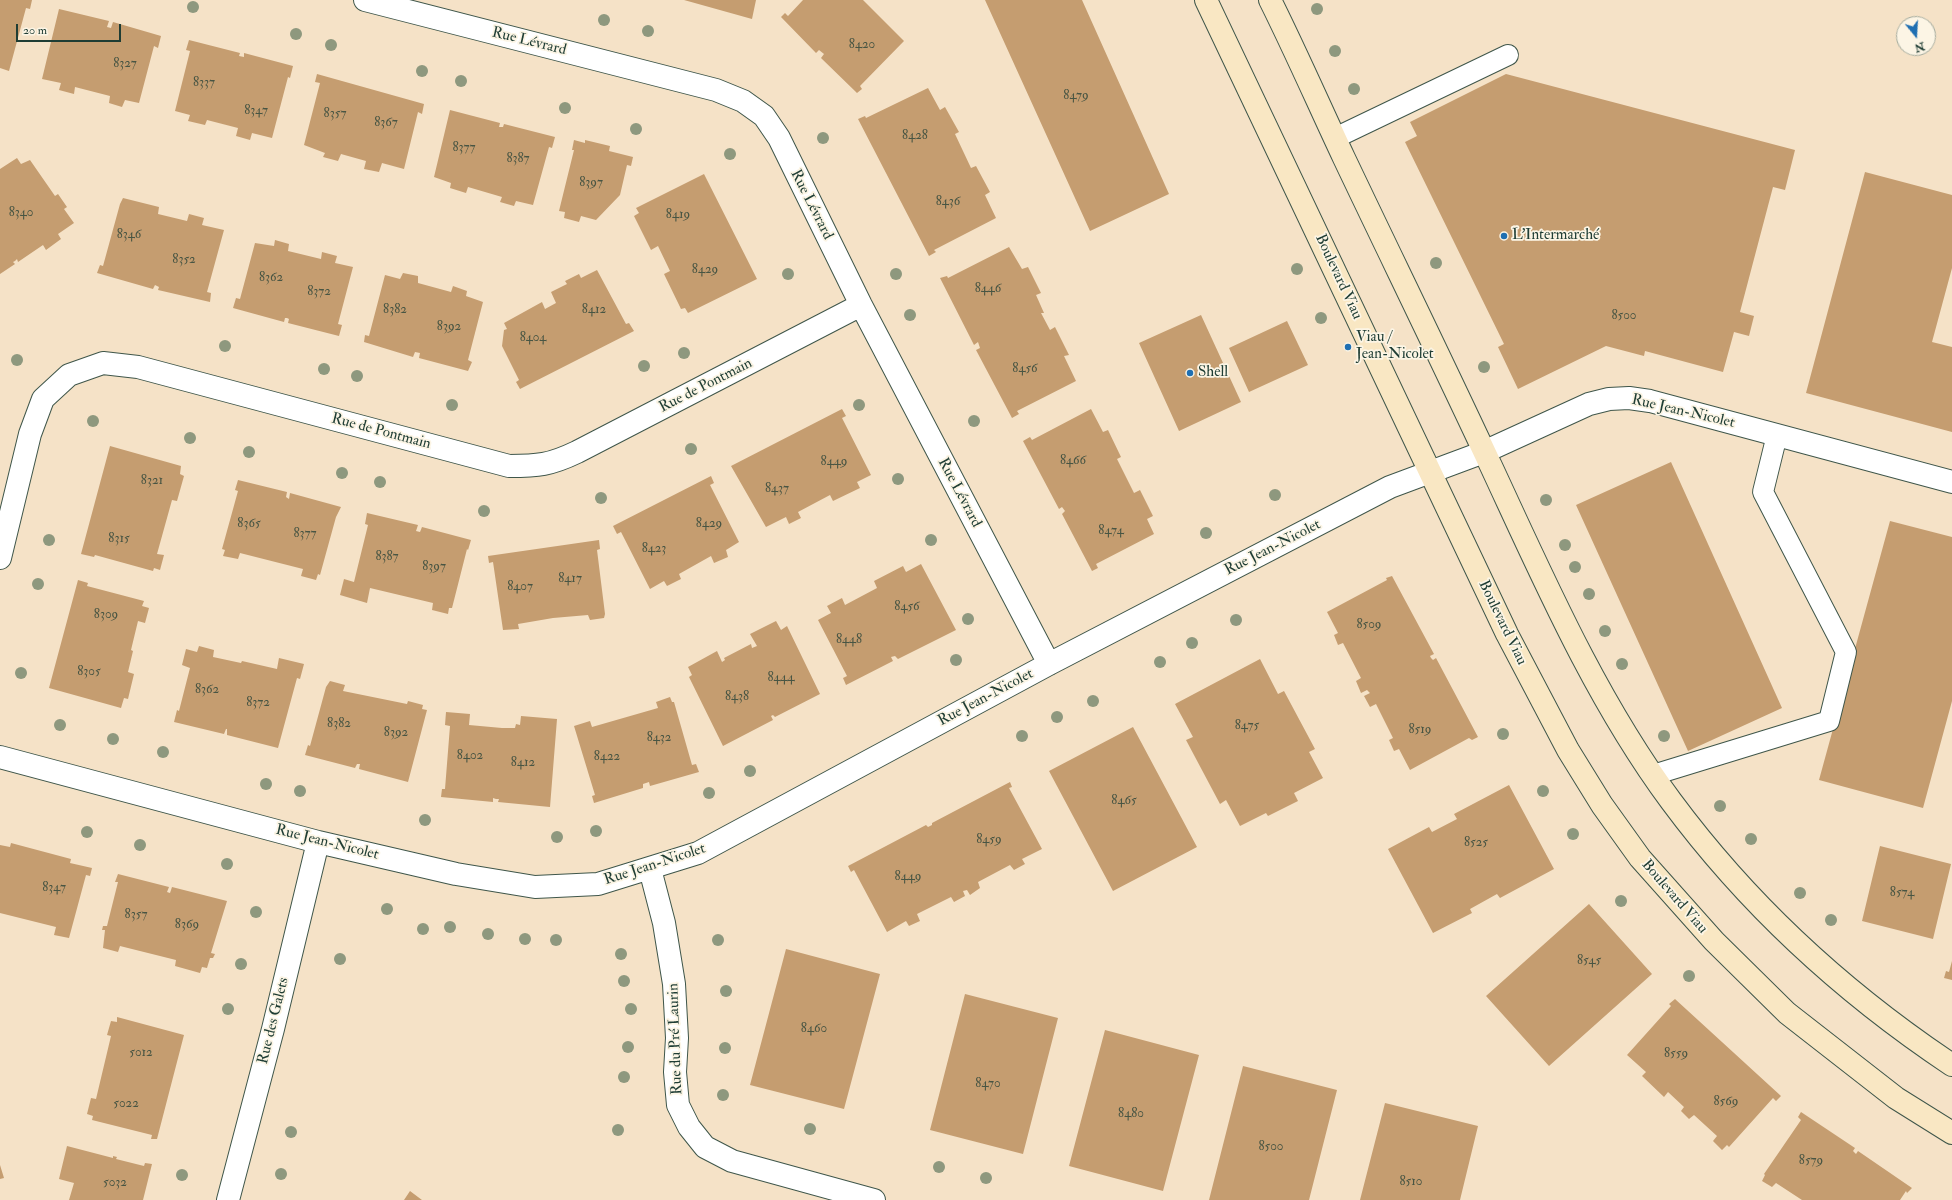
<!DOCTYPE html>
<html>
<head>
<meta charset="utf-8">
<style>
  body { margin:0 }
  #map { position:relative; width:1952px; height:1200px; overflow:hidden; background:#f5e2c7; font-family:"IM FELL Double Pica",serif }
  canvas { display:block }
  .north { position:absolute; left:1896px; top:16px; width:40px; height:40px; box-sizing:border-box; background:#fcf5e5; border:1px solid #a4ab9e; border-radius:50%; rotate:162deg; font-size:11px; font-weight:700; line-height:16px; text-align:center; color:#1f3d34 }
  .north::after { content:''; display:block; margin:auto; width:14px; height:18px; background:#1f6fb2; clip-path:polygon(50% 0,100% 100%,50% 72%,0 100%) }
  .scale { position:absolute; left:16px; top:24px; width:105px; height:18px; box-sizing:border-box; border:2px solid #1f3d34; border-top:0; padding-left:5px; font-size:12px; line-height:14px; white-space:nowrap; color:#1f3d34; -webkit-text-stroke:3px #fcf5e5; paint-order:stroke }
</style>
</head>
<body>
<div id="map">
<canvas width="1952" height="1200"></canvas>
<div class="north">N</div>
<div class="scale">20 m</div>
</div>
<script>
const context = document.querySelector('canvas').getContext('2d');
context.lineJoin = 'round';
function fill(path, color) {
  context.fillStyle = color;
  context.fill(path, 'evenodd');
}
function trace(path, color, width, dash) {
  context.strokeStyle = color;
  context.lineWidth = width;
  context.lineCap = dash ? 'butt' : 'round';
  context.setLineDash(dash || []);
  context.stroke(path);
}
function label(font, color, halo, rows, align = 'center') {
  context.font = font + ' "IM FELL Double Pica",serif';
  context.lineWidth = 3.5;
  context.setLineDash([]);
  context.textBaseline = 'middle';
  context.strokeStyle = halo;
  context.fillStyle = color;
  for (const [text, x, y, turn = 0] of rows) {
    context.save();
    context.translate(x, y);
    context.rotate((+turn || 0) * Math.PI / 180);
    context.textAlign = isNaN(turn) ? turn : align;
    if (halo) context.strokeText(text, 0, 0);
    context.fillText(text, 0, 0);
    context.restore();
  }
}
fill(new Path2D(`
  M0 0H32L30 9 26 8 9 71 0 68Z
  M684 0H756L752 19Z
  M803 0H863L904 41 860 86 862 89 857 93 821 58 824 54 819 50 816 53 781 17 785 13 788 16Z
  M985 0H1082L1169 194 1090 231Z
  M59 9 109 21 107 27 111 28 113 22 161 36 158 48 154 46 139 103 125 100 122 107 109 103 110 96 75 87 74 94 59 90 61 83 42 79Z
  M189 40 240 53 239 56 244 57V53L293 66 290 78 288 77 272 138 252 133 250 140 236 136 238 128 207 120 205 125 188 121 190 115 175 111 190 51 186 50Z
  M317 74 424 104 422 114 418 112 404 169 382 163 379 172 364 169 366 161 341 154 338 161 323 157 325 153 304 145 320 83 315 82Z
  M1506 74 1795 150 1785 190 1773 187 1740 312 1754 316 1749 336 1734 332 1723 372 1645 351 1644 356 1606 346 1518 389 1498 347 1504 344 1405 142 1417 136 1410 122Z
  M928 88 940 110 945 107 959 132 955 134 971 168 976 166 990 192 985 195 996 218 934 250 936 252 929 256 858 119 865 116 866 118Z
  M450 110 500 123 499 127H503L504 124 555 137 552 148 549 147 533 205 516 201 514 206 500 202 502 197 468 187 466 193 450 188 451 183 434 177Z
  M574 140 585 143V140L610 146 609 151 633 157 631 166 627 165 620 195 596 220 581 216 579 222 564 218 565 212 559 211 574 150H572Z
  M17 158 21 164 30 160 55 196 58 194 67 207 64 209 74 223 58 234 61 239 46 250 43 245 18 262 17 259 15 261 13 262 15 264 0 274V169Z
  M1865 172 1952 195V268L1932 342 1952 347V432L1806 393Z
  M704 174 757 279 688 313 685 308 681 309 664 274 670 271 658 246 651 250 634 216 639 213 636 208Z
  M123 198 159 207 158 214 187 221 189 214 204 218 202 225 224 230 207 292 211 293 210 302 158 290 159 287 155 285 153 289 97 273 100 265 103 266 120 204Z
  M275 240 289 244 288 251 321 259 322 252 337 256 335 263 353 267 338 324 342 325 339 336 288 323 289 319 287 318H285L284 322 233 308 236 298 240 299 255 243 274 246Z
  M1009 247 1022 269 1028 267 1041 293 1036 295 1044 313H1041L1050 330 1055 327 1069 355 1064 356 1076 381 1017 411 1019 414 1012 418 976 350 980 348 978 342 974 345 940 278 947 276 948 278Z
  M597 270 626 324 629 323 634 331 520 389 516 382 519 380 502 346 504 330 507 329 504 323 542 302 545 309 556 303 551 292 567 284 565 281 579 274 581 278Z
  M403 273 418 276V283L451 292 453 286 467 291 466 296 483 302 468 360 472 362 468 371 419 358 420 353 415 352 413 357 364 342 365 335 369 336 385 275 400 279Z
  M1201 315 1241 402 1179 431 1139 343Z
  M1287 321 1308 365 1249 392 1229 348Z
  M842 409 846 416 842 418 871 475 857 482 860 488 833 501 830 495 798 512 801 518 789 524 786 517 766 527 731 466Z
  M1091 409 1103 432 1108 430 1121 457 1117 459 1134 493 1140 490 1153 516 1147 519 1154 534 1096 564 1098 568 1092 571 1062 514 1065 511 1062 507 1059 509 1023 441 1030 437 1032 440Z
  M110 446 181 466 180 474 184 476 177 501 172 500 157 554 164 555 160 570 154 568 153 571 95 555 94 557 81 554Z
  M1671 462 1782 708 1688 751 1576 505Z
  M711 476 714 483 710 485 739 542 726 550 728 557 714 563 711 556 679 574 681 579 667 586 664 581 650 589 621 532 617 534 613 526Z
  M238 480 287 492 286 497 289 499 290 493 341 507 336 517 320 575 318 574 316 580 301 576 303 569 240 553 238 559 223 556 225 550 222 549 238 491 235 490Z
  M367 513 418 525 416 531 420 532 422 527 471 540 468 550 467 549 452 608H449L448 614 432 610 433 603 370 588 367 603 340 595 344 579 354 582 368 525 365 524Z
  M1890 521 1952 537V701L1923 808 1819 780Z
  M599 540 600 549 597 550 605 614 604 618 590 620 588 615 553 618 518 624 519 629 503 630 493 562 489 563 488 556Z
  M921 564 956 630 898 659 895 656 891 657 893 661 846 685 843 678 847 676 818 620 831 613 827 606 842 598 845 605 877 588 874 581 903 566 906 572Z
  M1392 576 1434 654 1430 656 1431 658 1433 660 1436 658 1478 737 1472 740 1469 738 1410 770 1399 749 1394 751 1389 740 1393 738 1376 704 1370 707 1364 696 1370 693 1367 690 1361 693 1356 681 1361 678 1343 643 1338 645 1334 635 1338 633 1327 612 1387 580 1386 578Z
  M78 580 88 583 87 586 144 601 142 606 149 608 145 623 138 621 131 650 133 651 128 672 134 674 128 699 124 698 121 708 49 688Z
  M776 621 781 630 787 626 820 694 775 717 773 715 771 716 773 720 723 746 689 677 692 675 688 667 717 651 722 662 725 660 724 658 751 644 752 648 757 646 750 634Z
  M199 646 214 650 213 657 241 663 242 661 277 669 279 658 304 664 300 679 297 678 278 748 227 735V729H226L224 734 174 722 177 710 179 711 190 668 182 665 186 649 197 652Z
  M1260 659 1278 694 1284 691 1315 749 1309 752 1323 778 1294 793 1298 801 1268 816 1266 813 1240 826 1226 800 1220 804 1186 740 1193 737 1175 704Z
  M330 681 345 685 343 691 407 704 408 701 423 705 422 709 427 710 408 782 359 769 360 764H357L355 768 305 755 308 745 310 746 326 687Z
  M670 697 672 702H674L692 765 696 764 699 772 650 786 649 782 643 784V788L594 803 592 796 595 795 574 726 590 721 592 727 658 708 656 702Z
  M446 712 470 714 469 725 502 728H515L516 724 520 725 521 716 557 719 550 807 498 802 499 799H496L493 798V802L441 797 442 789H445L450 726 445 725Z
  M1133 727 1197 847 1113 891 1049 771Z
  M1010 782 1012 787 1009 788 1042 849 1022 859 1025 864 1014 870 1010 865 978 882 980 888 970 895 967 890 963 891 965 896 954 902 951 897 917 914 920 921 909 926 906 921 887 932 854 870 851 872 848 866 926 825 928 827 932 825V823Z
  M1509 785 1554 869 1500 898 1497 894 1470 909 1472 913 1433 933 1388 849 1429 827 1432 832 1457 819 1454 814Z
  M11 843 71 859 70 863 92 868 90 876 86 875 69 938 54 935 56 927 0 913V845L10 847Z
  M1880 846 1951 864 1933 939 1862 921Z
  M118 874 169 887 167 892 170 893 172 887 227 901 211 953 215 954 213 958H210L207 968 202 967 200 973 175 966 176 960 120 946 118 952 103 948 105 930H102L103 926H107L118 882H115Z
  M1589 904 1652 974 1549 1066 1486 996Z
  M786 949 880 974 844 1109 750 1085Z
  M1952 961V980L1944 978 1946 971 1949 972Z
  M965 994 1058 1018 1023 1154 930 1130Z
  M1675 999 1781 1096 1776 1101 1773 1098 1729 1147 1727 1145 1722 1150 1713 1141 1717 1136 1694 1115 1689 1119 1681 1111 1684 1107 1668 1092 1664 1097 1642 1076 1646 1072 1627 1055 1671 1006 1669 1004Z
  M117 1017 184 1035 157 1139H151L152 1135 92 1120 93 1116 87 1114 91 1098 96 1099 111 1036 107 1035 111 1021 117 1022Z
  M1105 1030 1199 1055 1163 1191 1069 1166Z
  M1243 1066 1337 1090 1309 1200H1209Z
  M1385 1103 1478 1126 1460 1200H1360Z
  M1801 1112 1855 1148 1853 1151 1856 1154 1858 1151 1912 1188 1907 1193 1906 1191 1900 1200H1802L1776 1183 1772 1187 1762 1181 1765 1175 1764 1174 1801 1120 1798 1117Z
  M67 1146 113 1158V1156L117 1157 116 1159 144 1166 145 1163 152 1164 143 1200H69L74 1183 59 1179Z
  M0 1165 4 1178 0 1179Z
  M410 1191 422 1200H404Z`), '#c59d70');
const lane = new Path2D(`
  M1335 138 1508 55
  M1653 775 1829 721 1846 652 1763 492 1777 435`);
const street = new Path2D(`
  M365 0 716 90 743 101 764 116 779 138 861 305 1049 664
  M0 558 30 434 43 399 69 375 103 363 138 367 509 466C538 466 550 465 577 452L861 305
  M0 757 318 842 456 874 535 887 598 884 698 853 1049 664 1390 487 1484 452 1589 404 1609 399 1629 398 1650 401 1952 482
  M650 869 664 923 674 984 677 1038 675 1072 678 1105 689 1127 705 1147 732 1161 874 1200
  M228 1200 273 1029 318 842`);
const secondary = new Path2D(`
  M1206 0 1507 634 1568 750 1602 805 1640 858 1714 941 1787 1013 1896 1098 1952 1133
  M1270 0C1296 52 1319 105 1344 158 1393 261 1443 363 1491 466 1544 580 1596 700 1671 801 1748 905 1844 993 1952 1065`);
trace(lane, '#3f564a', 22);
trace(street, '#3f564a', 24);
trace(secondary, '#3f564a', 24);
trace(lane, '#fff', 20);
trace(street, '#fff', 22);
trace(secondary, '#f9e7c3', 22);
context.fillStyle = '#8e987e';
for (const [x, y] of [
  [193,7],
  [1317,9],
  [604,20],
  [648,31],
  [296,34],
  [331,45],
  [1335,51],
  [422,71],
  [461,81],
  [1354,89],
  [565,108],
  [636,129],
  [823,138],
  [730,154],
  [1436,263],
  [1297,269],
  [788,274],
  [896,274],
  [910,315],
  [1321,318],
  [225,346],
  [684,353],
  [17,360],
  [644,366],
  [1484,367],
  [324,369],
  [357,376],
  [452,405],
  [859,405],
  [93,421],
  [974,421],
  [190,438],
  [691,449],
  [249,452],
  [342,473],
  [898,479],
  [380,482],
  [1275,495],
  [601,498],
  [1546,500],
  [484,511],
  [1206,533],
  [49,540],
  [931,540],
  [1565,545],
  [1575,567],
  [38,584],
  [1589,594],
  [968,619],
  [1236,620],
  [1605,631],
  [1192,643],
  [956,660],
  [1160,662],
  [1622,664],
  [21,673],
  [1093,701],
  [1057,717],
  [60,725],
  [1503,734],
  [1022,736],
  [1664,736],
  [113,739],
  [163,752],
  [750,771],
  [266,784],
  [300,791],
  [1543,791],
  [709,793],
  [1720,806],
  [425,820],
  [596,831],
  [87,832],
  [1573,834],
  [557,837],
  [1751,839],
  [140,845],
  [227,864],
  [1800,893],
  [1621,901],
  [387,909],
  [256,912],
  [1831,920],
  [450,927],
  [423,929],
  [488,934],
  [525,939],
  [556,940],
  [718,940],
  [621,954],
  [340,959],
  [241,964],
  [1689,976],
  [624,981],
  [726,991],
  [228,1009],
  [631,1009],
  [628,1047],
  [725,1048],
  [624,1077],
  [723,1095],
  [810,1129],
  [618,1130],
  [291,1132],
  [939,1167],
  [281,1174],
  [182,1175],
  [986,1178]
]) {
  context.beginPath();
  context.arc(x, y, 6, 0, 2 * Math.PI);
  context.fill();
}
for (const [x, y, r, color] of [
  [1504,236,4,"#1f6fb2"],
  [1348,347,4,"#1f6fb2"],
  [1190,373,4,"#1f6fb2"]
]) {
  const dot = new Path2D();
  dot.arc(x, y, r, 0, 2 * Math.PI);
  context.fillStyle = color;
  context.fill(dot);
  trace(dot, '#fcf5e5', 1.5);
}
label('13px', '#485543', null, [
  ["8420",862,45],
  ["8327",125,64],
  ["8337",204,83],
  ["8479",1076,96],
  ["8347",256,111],
  ["8357",335,114],
  ["8367",386,123],
  ["8428",915,136],
  ["8377",464,148],
  ["8387",518,159],
  ["8397",591,183],
  ["8436",948,202],
  ["8340",21,213],
  ["8419",678,215],
  ["8346",129,235],
  ["8352",184,260],
  ["8429",705,270],
  ["8362",271,278],
  ["8446",988,289],
  ["8372",319,292],
  ["8382",395,310],
  ["8412",594,310],
  ["8500",1624,316],
  ["8392",449,327],
  ["8404",533,338],
  ["8456",1025,369],
  ["8466",1073,461],
  ["8449",834,462],
  ["8321",152,481],
  ["8437",777,489],
  ["8365",249,524],
  ["8429",709,524],
  ["8474",1111,531],
  ["8377",305,534],
  ["8315",119,539],
  ["8423",654,549],
  ["8387",387,557],
  ["8397",434,567],
  ["8417",570,579],
  ["8407",520,587],
  ["8456",907,607],
  ["8309",106,615],
  ["8509",1369,625],
  ["8448",849,640],
  ["8305",89,672],
  ["8444",781,678],
  ["8362",207,690],
  ["8438",737,697],
  ["8372",258,703],
  ["8382",339,724],
  ["8475",1247,726],
  ["8519",1420,730],
  ["8392",396,733],
  ["8432",659,738],
  ["8402",470,756],
  ["8422",607,757],
  ["8412",523,763],
  ["8465",1124,801],
  ["8459",989,840],
  ["8525",1476,843],
  ["8449",908,877],
  ["8347",54,888],
  ["8574",1902,893],
  ["8357",136,915],
  ["8369",187,925],
  ["8545",1589,961],
  ["8460",814,1029],
  ["5012",141,1053],
  ["8559",1676,1054],
  ["8470",988,1084],
  ["8569",1726,1102],
  ["5022",126,1104],
  ["8480",1131,1114],
  ["8500",1271,1147],
  ["8579",1811,1161],
  ["8510",1411,1182],
  ["5032",115,1183]
]);
label('15px', '#1f3d34', '#fcf5e5', [
  ["Rue Lévrard",529,42,14],
  ["Rue Lévrard",811,205,63],
  ["Boulevard Viau",1338,277,65],
  ["Rue de Pontmain",706,386,-27],
  ["Rue Jean-Nicolet",1683,412,13],
  ["Rue de Pontmain",381,432,15],
  ["Rue Lévrard",959,493,62],
  ["Rue Jean-Nicolet",1273,548,-27],
  ["Boulevard Viau",1502,623,64],
  ["Rue Jean-Nicolet",986,698,-28],
  ["Rue Jean-Nicolet",327,843,14],
  ["Rue Jean-Nicolet",655,865,-18],
  ["Boulevard Viau",1674,897,49],
  ["Rue des Galets",274,1021,-76],
  ["Rue du Pré Laurin",676,1039,-92]
]);
label('15px', '#1f3d34', '#fcf5e5', [
  ["L'Intermarché",1512,236],
  ["Viau /",1356,338],
  ["Jean-Nicolet",1356,355],
  ["Shell",1198,373]
], 'left');
</script>
</body>
</html>
